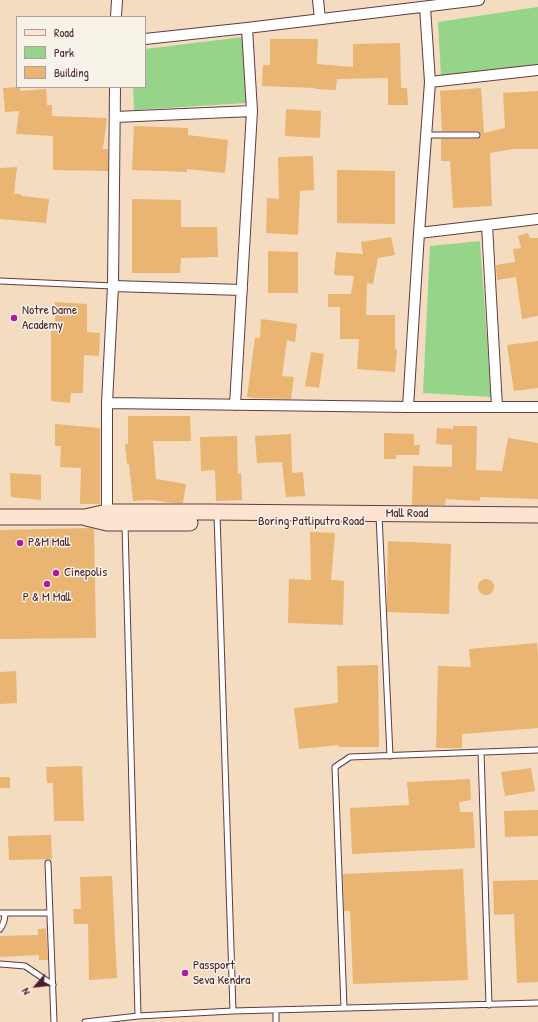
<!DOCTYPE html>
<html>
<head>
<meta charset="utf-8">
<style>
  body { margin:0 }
  #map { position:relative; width:538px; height:1022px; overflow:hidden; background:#f3dcc0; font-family:"Patrick Hand",sans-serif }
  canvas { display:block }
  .legend { position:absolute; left:16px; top:16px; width:130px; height:72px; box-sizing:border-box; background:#f7f3e8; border:1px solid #b29e9c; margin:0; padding:5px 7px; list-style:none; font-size:12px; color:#4a1f2b }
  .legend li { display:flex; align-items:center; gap:8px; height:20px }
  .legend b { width:20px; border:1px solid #b29e9c }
  .north { position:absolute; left:16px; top:966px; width:40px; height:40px; -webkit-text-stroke:3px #f7f3e8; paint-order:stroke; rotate:242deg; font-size:11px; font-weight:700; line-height:16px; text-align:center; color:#4a1f2b }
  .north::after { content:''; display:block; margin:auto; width:14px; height:18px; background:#4a1f2b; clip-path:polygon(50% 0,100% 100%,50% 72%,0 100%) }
</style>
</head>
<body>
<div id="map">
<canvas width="538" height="1022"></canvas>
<ul class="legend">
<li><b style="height:5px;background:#fde4d1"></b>Road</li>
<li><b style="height:11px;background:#96d489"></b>Park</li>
<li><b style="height:11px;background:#eab472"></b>Building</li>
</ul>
<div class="north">N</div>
</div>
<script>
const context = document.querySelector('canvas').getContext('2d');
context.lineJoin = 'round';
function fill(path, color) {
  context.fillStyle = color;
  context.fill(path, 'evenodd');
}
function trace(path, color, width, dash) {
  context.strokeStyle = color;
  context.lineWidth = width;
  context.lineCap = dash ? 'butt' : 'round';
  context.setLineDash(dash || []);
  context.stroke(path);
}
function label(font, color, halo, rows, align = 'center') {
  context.font = font + ' "Patrick Hand",sans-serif';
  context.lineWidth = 3;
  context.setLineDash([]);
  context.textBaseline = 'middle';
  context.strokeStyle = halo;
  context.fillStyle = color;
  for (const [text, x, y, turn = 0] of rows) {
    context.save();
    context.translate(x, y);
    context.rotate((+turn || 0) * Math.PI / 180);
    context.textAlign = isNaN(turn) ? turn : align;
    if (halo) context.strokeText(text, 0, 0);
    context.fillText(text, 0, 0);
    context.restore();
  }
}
fill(new Path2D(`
  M538 7V65L441 76 438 22Z
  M243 37 246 103 134 110 133 87H145V49Z
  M480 241 491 397 423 393 430 246Z`), '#96d489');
fill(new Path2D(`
  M270 39H318L317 64 353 67V44L400 43 401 88H407L408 105H388V78L337 79 336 90 315 89V88L262 86 263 65H270Z
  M17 87H20V91L46 89 47 105H52V116L107 118 103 149H108V171L53 170V136L16 134 19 111 5 112 3 88Z
  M481 88 484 133 505 128 503 93 538 91V149H513L490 153 492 206 453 208 450 161H441V139H477L480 137 481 135 479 132 477 131H442L440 91Z
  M286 109 321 111 320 138 285 136Z
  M134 126 188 128V135L228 140 225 173 187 169V172L132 170Z
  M313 156 314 190 300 191 298 235 266 233 267 198 279 199 278 157Z
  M17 167 14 194H21V196L49 199 46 223 0 219V168Z
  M337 170 395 171V224L337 223Z
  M132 199 181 200V227H217L218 257 181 258 180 273H132Z
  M528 233 530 238H538V316L522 319 516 277 497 280 496 265 515 262 513 249 521 248 518 236Z
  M391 237 395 255 378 258 373 284 367 283 366 315H395V349H397L395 372 357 369 359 339H340V307H328V294H351L354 276 334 275 336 252 363 254 361 242Z
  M268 251 298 252V293H268Z
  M55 302 87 304V332L100 333 99 356 84 355 83 393H71L70 403 51 401V331H55Z
  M261 319 297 324 295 342 287 340 282 376 294 377 291 399 255 398 247 397 255 338H260Z
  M538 341V388L514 391 507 345Z
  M311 352 324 354 319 388 305 386Z
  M128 416H190L191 441H153L156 479 186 484 183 503H172L151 500 133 501 129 464H127L125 444H128Z
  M55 424 100 428V504H80L81 468 60 467 61 446H55Z
  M453 426H477L476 470 502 471 508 438 538 443V499L480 497V501L446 499 445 505H412L413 466 452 467V445L436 444 437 428 453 429Z
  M384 433 414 434V445H420L419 455H396V459H384Z
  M291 434 292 473 303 472 305 496 286 497 282 462 257 463 255 436Z
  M237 436 238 474 241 473 242 500 216 501 215 470 201 471 200 437Z
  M10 473 41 475V500L11 497Z
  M91 528 94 529 96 638 0 639V530Z
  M310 532 335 533 331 580 344 581 343 625 288 623 289 579 311 580Z
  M388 541 451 544 449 614 387 612V595Z
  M478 587a8 8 0 1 1 16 0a8 8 0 1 1-16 0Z
  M537 643 538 658V728L462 734V748H436L438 666 471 667 469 649Z
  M378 665 379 747H339V745L299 749 294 708 338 703 337 666Z
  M16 671 17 703 0 704V672Z
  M82 766 84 821H54L53 783H47L46 767Z
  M531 768 535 791 505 796 501 772Z
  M0 777H10V788H0Z
  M470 779 471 800 459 802 460 812H473L475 848 352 854 350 808 409 805 407 782Z
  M538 810V836L505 837 504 811Z
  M51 835 52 859 9 860 8 836Z
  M463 869 468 980 353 984 350 911H344L343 874Z
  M112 876 117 978 89 980 88 924H74L73 909H81L80 877Z
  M538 880V982L517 983 514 914 494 915 493 881Z
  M46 928 48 960H39V955L0 957V936L38 935V929Z`), '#eab472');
const lane = new Path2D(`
  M426 135H477
  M0 281 113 286
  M217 514 233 1011
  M379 515 390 756
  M125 525 138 1016
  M481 752 489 1005
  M48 863 54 1022
  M0 913H50
  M0 929C4 924 5 920 5 913
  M0 964 25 966 53 985
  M344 1008 335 767 350 757 538 750
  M85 1022 138 1016 233 1011 538 1003
  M276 1022V1010`);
const street = new Path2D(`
  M318 0 320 19
  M116 17 117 0
  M145 39 247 28 479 0
  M430 82 538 70
  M115 117 252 111
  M487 225 497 407
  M419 233 538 219
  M113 286 242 290
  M107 403 408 407H538
  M235 405 252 111 247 28
  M408 407 419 233 430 82 425 7
  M107 517V403L113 286 115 87`);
const secondary = new Path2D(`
  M0 517H85L107 512H209L538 515
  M86 518 107 523H190`);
trace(lane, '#633b41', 7);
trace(street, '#633b41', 12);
trace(secondary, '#633b41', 17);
trace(lane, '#fff', 5);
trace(street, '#fff', 10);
trace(secondary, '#fde4d1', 15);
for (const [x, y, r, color] of [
  [14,318,4,"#b5179e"],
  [20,543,4,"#b5179e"],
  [56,573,4,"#b5179e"],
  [47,584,4,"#b5179e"],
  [185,973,4,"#b5179e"]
]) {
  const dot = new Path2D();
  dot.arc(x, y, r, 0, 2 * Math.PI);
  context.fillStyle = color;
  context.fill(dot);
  trace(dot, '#f7f3e8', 1.5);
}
label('13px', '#4a1f2b', '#f7f3e8', [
  ["Notre Dame",22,311],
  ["Academy",22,326],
  ["P&M Mall",28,543],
  ["Cinepolis",64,573],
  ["P & M Mall",47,598,"center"],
  ["Passport",193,966],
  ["Seva Kendra",193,981]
], 'left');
label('13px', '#4a1f2b', '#f7f3e8', [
  ["Mall Road",407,514],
  ["Boring Patliputra Road",311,522]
]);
</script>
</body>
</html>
